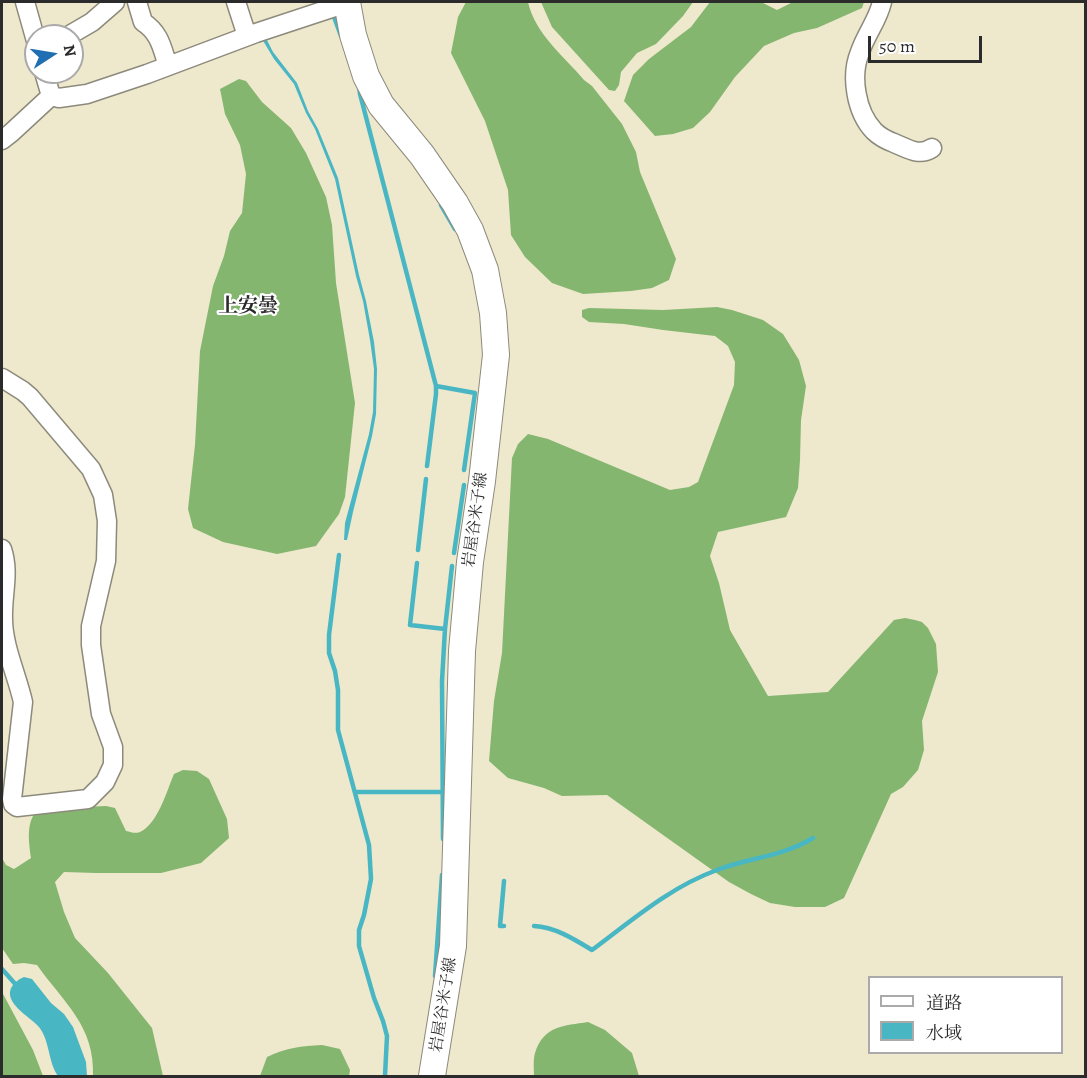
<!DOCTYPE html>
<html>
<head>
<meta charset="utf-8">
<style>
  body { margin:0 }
  #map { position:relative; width:1087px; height:1078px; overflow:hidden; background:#eee8cc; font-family:Alegreya,"Noto Serif JP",serif }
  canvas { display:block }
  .frame { position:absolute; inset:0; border:3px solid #2b2b2b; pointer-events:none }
  .legend { position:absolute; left:868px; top:976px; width:195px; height:78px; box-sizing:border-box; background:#fff; border:2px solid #aaa; margin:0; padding:8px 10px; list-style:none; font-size:18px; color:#2b2b2b }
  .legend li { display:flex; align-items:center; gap:12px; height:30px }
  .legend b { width:30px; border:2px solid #aaa }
  .north { position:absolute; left:24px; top:24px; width:60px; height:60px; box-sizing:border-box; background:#fff; border:2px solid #aaa; border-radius:50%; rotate:78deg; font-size:16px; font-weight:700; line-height:24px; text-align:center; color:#2b2b2b }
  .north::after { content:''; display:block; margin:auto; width:21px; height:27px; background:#1f6fb2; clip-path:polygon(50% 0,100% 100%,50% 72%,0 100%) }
  .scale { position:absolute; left:868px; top:36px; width:114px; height:27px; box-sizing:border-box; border:3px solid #2b2b2b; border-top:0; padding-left:8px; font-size:18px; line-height:21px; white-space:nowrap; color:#2b2b2b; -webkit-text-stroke:4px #fff; paint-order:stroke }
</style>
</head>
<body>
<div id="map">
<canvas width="1087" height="1078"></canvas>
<div class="frame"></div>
<ul class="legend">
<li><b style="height:8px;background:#fff"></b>道路</li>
<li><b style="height:16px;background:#49b6c4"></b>水域</li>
</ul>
<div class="north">N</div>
<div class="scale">50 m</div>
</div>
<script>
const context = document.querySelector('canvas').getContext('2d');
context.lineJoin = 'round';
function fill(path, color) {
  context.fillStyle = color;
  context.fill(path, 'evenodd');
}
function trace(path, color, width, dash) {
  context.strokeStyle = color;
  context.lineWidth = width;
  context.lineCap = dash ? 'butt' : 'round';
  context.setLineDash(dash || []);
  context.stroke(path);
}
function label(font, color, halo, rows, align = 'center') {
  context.font = font + ' Alegreya,"Noto Serif JP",serif';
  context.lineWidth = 4.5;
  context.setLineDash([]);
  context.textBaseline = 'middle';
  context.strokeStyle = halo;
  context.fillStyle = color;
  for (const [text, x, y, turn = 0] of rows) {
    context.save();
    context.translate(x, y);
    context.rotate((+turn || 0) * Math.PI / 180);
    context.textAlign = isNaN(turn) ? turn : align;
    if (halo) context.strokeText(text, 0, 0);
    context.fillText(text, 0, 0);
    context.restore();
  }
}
fill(new Path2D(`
  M466 2H528C535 34 564 56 584 80L592 86 622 124 636 152 640 172 676 259 669 280 652 288 631 291 583 294 552 283 525 257 511 235 508 190 485 121 451 53 458 17Z
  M541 2H693L683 16 656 44 637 53 621 72 619 85 615 91 609 90 552 27Z
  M710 2H761L777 10 793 2H864L862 8 817 28 794 33 764 46 735 77 710 112 693 128 673 134 655 136 624 101 633 75 649 59 691 27Z
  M239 79 246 81 262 102 291 128 306 153 326 197 332 225 336 283 355 403 345 497 339 514 316 546 277 554 223 542 193 528 188 509 195 445 200 351 213 286 224 256 230 231 242 213 246 174 240 145 225 114 220 89Z
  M717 307 732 310 763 320 783 334 799 360 806 386 801 420 800 460 798 488 786 517 718 532 710 556 719 583 730 630 768 696 828 692 894 620 905 618 915 620 922 622 928 628 936 644 938 672 922 721 924 750 918 770 903 787 891 794 844 898 825 907H795L770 903 751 894 729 882 607 795 562 796 544 788 508 778 489 761 494 701 502 653 512 458 518 444 528 434 548 439 670 490 689 487 698 482 734 385 735 362 728 346 715 336 663 330 624 324 589 322 582 317V310L589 308 663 310Z
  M183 770 197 771 209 779 227 819 229 838 201 863 161 873H96L64 872 55 882 64 912 75 938 108 973 152 1028 163 1076H93C95 1026 64 1003 37 965L24 963 13 964 2 948V858L6 865 14 869 31 858C29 843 25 820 39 809L106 806 115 808 126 831C131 832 135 834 140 832 158 824 167 790 174 774Z
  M2 992 33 1050 43 1076H2Z
  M588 1022 605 1030 632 1053 639 1076H534C534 1069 533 1060 535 1053 544 1025 564 1026 588 1022Z
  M322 1045 340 1049 350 1070 349 1076H260L267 1057C285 1048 302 1046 322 1045Z`), '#84b670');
fill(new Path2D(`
  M268 37 267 40 273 52 297 83 308 111 318 129 338 178 359 275 366 301 374 342 377 369 376 414 372 436 353 512 347 540H344L345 523 369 434 373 412 374 369 370 340 363 301 356 276 335 179 315 129 306 113 294 84 274 59 262 39Z
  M24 977 32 979 51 1003 64 1014 73 1027 86 1062 87 1076H58C48 1062 50 1041 39 1027 31 1018 12 1008 10 995 9 986 17 980 24 977Z`), '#49b6c4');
trace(new Path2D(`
  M333 14 341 36
  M359 86 360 94 436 386V394L427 466
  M441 205 455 229
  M436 386 475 393 464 470
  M418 550 426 479
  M454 553 464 485
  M339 555 329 635V653L335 671 338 690V730L369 845 371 879 364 915 359 930V946L374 998 383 1021 387 1036 385 1076
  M417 563 410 625 445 629
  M355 792H442
  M447 840V839H443L442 681 445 629 452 566
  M504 926H500L504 881
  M534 926C555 927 574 939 592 950 631 921 670 887 717 870 748 858 784 856 813 838
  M2 969 17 986
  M435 976 442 875`), '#49b6c4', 4.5);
const minor = new Path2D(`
  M25 2 36 41
  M137 2 143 22C160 33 162 48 168 66
  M236 2 247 36
  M882 2C878 20 866 34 860 52 850 76 856 112 874 131 879 136 886 140 894 143 907 148 919 157 932 148
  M68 36 92 22 115 2
  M44 72 51 96 59 98 87 94 147 74 256 33 347 3
  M2 140 11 133 51 96
  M2 378 23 391 30 397 91 469 103 495 107 521 106 561 91 626V645L101 714 113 747V765L105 782 88 799 17 807 13 804 12 799 23 702C17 675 3 646 3 619 2 595 10 573 2 549`);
const secondary = new Path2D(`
  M347 2 353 35 366 76 381 105 422 155 455 203 470 230 485 270 493 313 496 355 482 481 470 562 462 651 453 946 432 1076`);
trace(minor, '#8c8a7c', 21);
trace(secondary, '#8c8a7c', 28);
trace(minor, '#fff', 18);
trace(secondary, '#fff', 26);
label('16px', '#2b2b2b', '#fff', [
  ["岩屋谷米子線",476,520,-82],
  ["岩屋谷米子線",444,1005,-81]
]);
label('bold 20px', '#2b2b2b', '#fff', [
  ["上安曇",248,307]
]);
</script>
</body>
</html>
